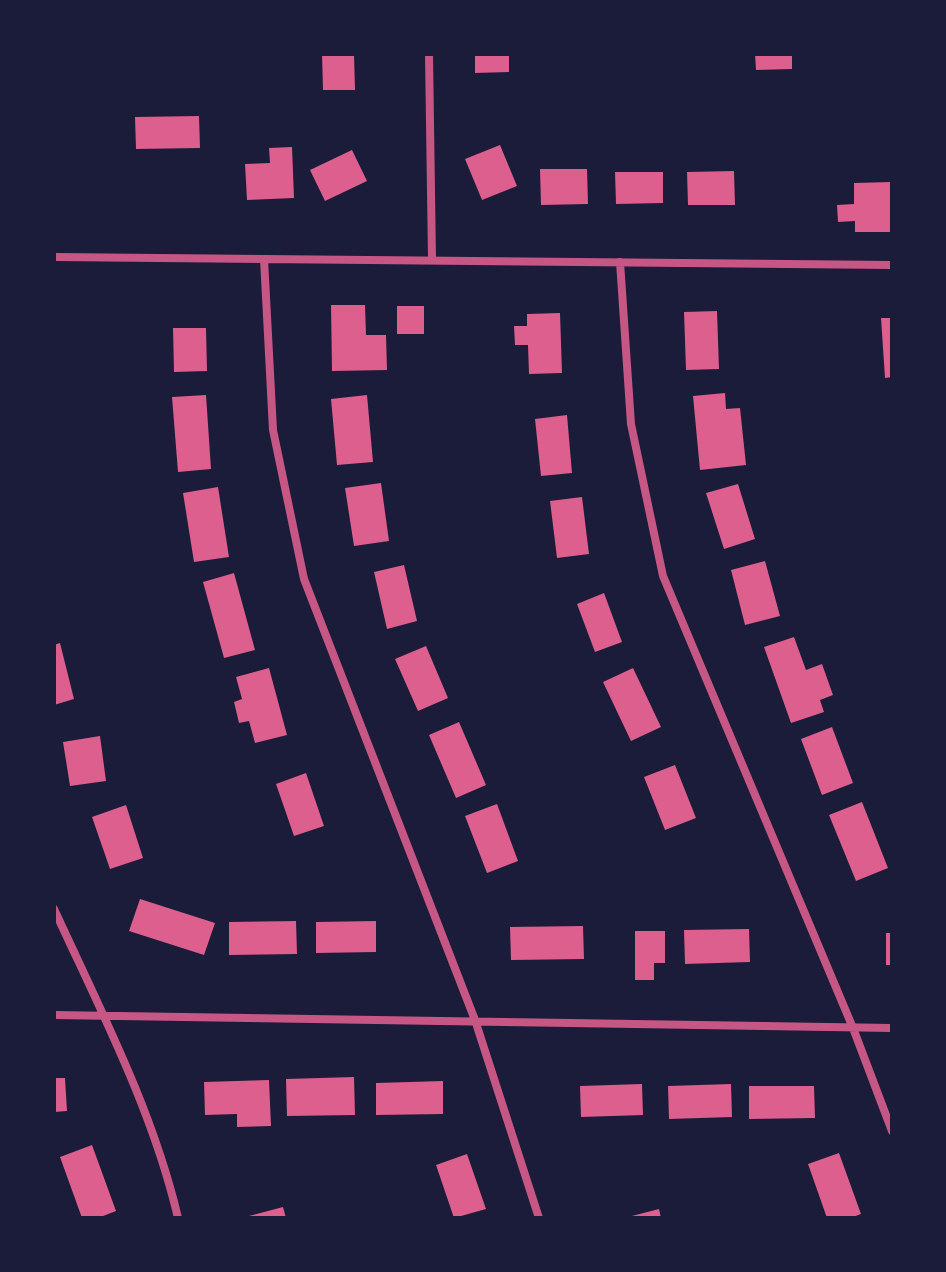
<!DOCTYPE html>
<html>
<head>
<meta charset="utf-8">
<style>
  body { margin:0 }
  #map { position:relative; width:946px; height:1272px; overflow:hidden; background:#1b1b3a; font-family:Jost,sans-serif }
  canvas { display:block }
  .frame { position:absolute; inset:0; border:56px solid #1b1b3a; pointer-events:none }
</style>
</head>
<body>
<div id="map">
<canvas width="946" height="1272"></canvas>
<div class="frame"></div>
</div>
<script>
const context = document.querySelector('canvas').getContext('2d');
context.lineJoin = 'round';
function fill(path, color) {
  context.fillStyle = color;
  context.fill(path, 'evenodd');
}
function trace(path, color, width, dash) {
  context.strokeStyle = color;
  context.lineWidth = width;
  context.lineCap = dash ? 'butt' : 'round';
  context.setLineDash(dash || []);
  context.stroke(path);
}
fill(new Path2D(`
  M322 54H354L355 90H323Z
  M475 54H509V72L475 73Z
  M755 54H792V69L756 70Z
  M199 116 200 148 136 149 135 117Z
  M500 145 517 186 482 200 465 159Z
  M292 147 294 198 247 200 245 164 270 163 269 148Z
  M352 150 367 181 325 201 310 170Z
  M540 169H587L588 204 541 205Z
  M734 171 735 205H688L687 172Z
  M615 172H663V203L616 204Z
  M891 182 892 232H855V221L838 222 837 205 854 204V183Z
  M331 305H365L366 335H386L387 370 332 371Z
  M397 306H424V334H397Z
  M717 311 719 369 686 370 684 312Z
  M560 313 562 373 529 374 528 345H515L514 326H527V314Z
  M881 318H892V377L885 378Z
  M173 328H206L207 371 174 372Z
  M725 393 726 409 740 408 746 465 700 470 693 396Z
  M206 395 211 469 178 472 172 397Z
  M367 395 373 462 337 465 331 399Z
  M567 415 572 473 541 476 535 419Z
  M381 483 389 541 354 546 345 488Z
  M738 484 755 539 724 549 706 493Z
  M218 487 229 557 194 562 183 493Z
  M582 497 589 554 557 558 550 501Z
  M765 561 780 616 745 625 731 570Z
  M404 565 417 621 387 629 374 572Z
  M234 573 255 650 224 658 203 582Z
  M604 593 622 642 595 652 577 604Z
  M794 637 806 670 822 664 833 695 820 700 824 712 791 723 764 647Z
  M60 643 74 699 54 705V645Z
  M426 646 448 698 418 711 395 659Z
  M269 668 287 735 255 743 249 721 239 723 234 702 242 699 236 677Z
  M633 668 661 727 631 741 603 682Z
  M459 722 486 785 456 798 429 735Z
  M832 727 853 783 822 795 801 739Z
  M100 736 106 781 70 786 63 742Z
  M675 765 696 818 665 830 644 777Z
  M306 773 324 826 294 836 276 784Z
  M862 802 888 868 856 881 829 815Z
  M497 804 518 861 487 873 465 816Z
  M126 805 143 858 110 869 92 817Z
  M140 899 215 923 204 955 129 931Z
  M296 921 297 954 229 955V922Z
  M376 921V952L316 953V922Z
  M583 926 584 959 511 960 510 927Z
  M749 929 750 962 685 964 684 930Z
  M635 931H665V963H654V980H635Z
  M886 933H892V965H886Z
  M354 1077 355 1115 287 1116 286 1079Z
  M54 1078H65L67 1111 54 1112Z
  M269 1080 271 1126 237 1127V1114L205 1115 204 1082Z
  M443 1081V1114L376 1115V1083Z
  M642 1084 643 1115 581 1117 580 1086Z
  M731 1084 732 1117 669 1119 668 1086Z
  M749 1086H814L815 1118 749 1119Z
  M92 1145 116 1211 98 1218H82L60 1157Z
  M839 1153 861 1214 850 1218H827L808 1164Z
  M467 1154 486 1209 454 1218 436 1165Z
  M283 1207 286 1218H250L249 1216Z
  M659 1209 661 1218H628V1217Z`), '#dd5f8e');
trace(new Path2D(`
  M429 54 432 260
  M54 257 892 265
  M264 259 273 430 304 579 475 1020 539 1218
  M620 262 631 424 663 576 853 1028 892 1131
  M54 909C100 1009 153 1111 178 1218
  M54 1015 892 1028`), '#c65784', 8);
</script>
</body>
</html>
